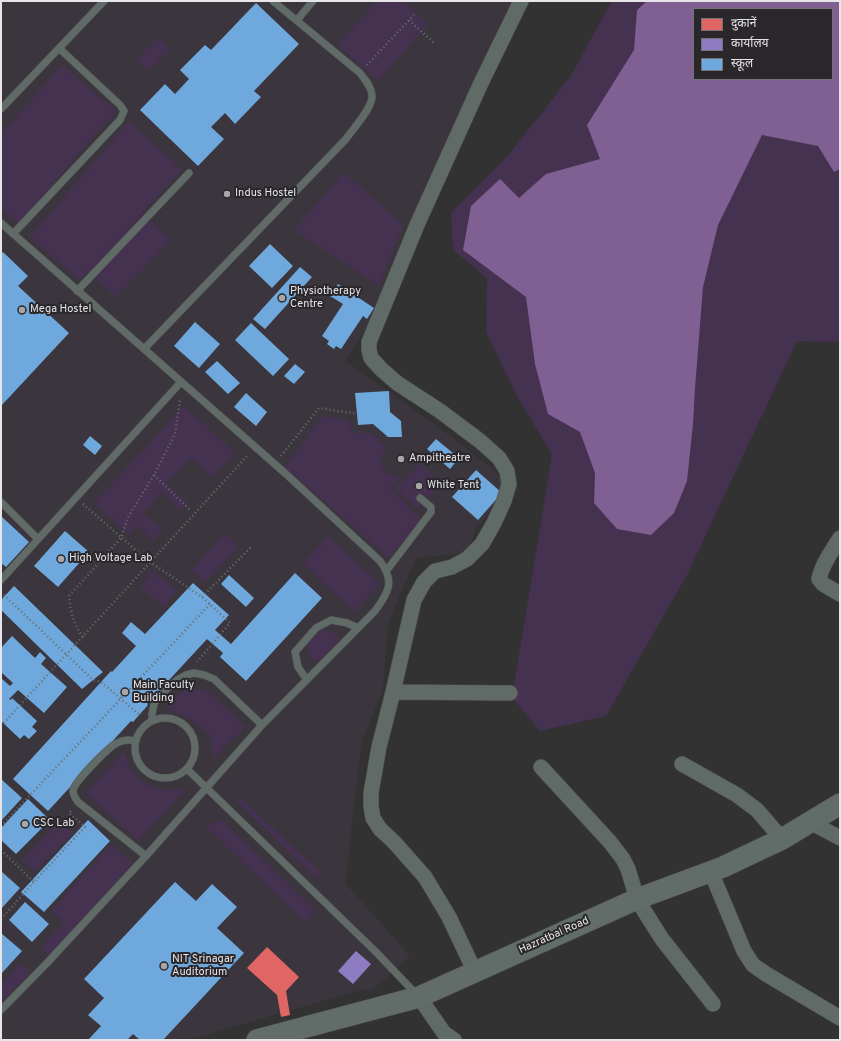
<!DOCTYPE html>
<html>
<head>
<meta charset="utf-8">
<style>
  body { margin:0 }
  #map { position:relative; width:841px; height:1041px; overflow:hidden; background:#323233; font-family:Overpass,"Noto Sans Devanagari",sans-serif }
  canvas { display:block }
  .frame { position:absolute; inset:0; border:2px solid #e7e5e7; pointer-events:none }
  .legend { position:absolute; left:693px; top:8px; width:140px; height:72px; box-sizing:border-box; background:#29272a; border:1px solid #757376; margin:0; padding:5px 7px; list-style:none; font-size:12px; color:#e7e5e7 }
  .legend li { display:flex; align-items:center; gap:8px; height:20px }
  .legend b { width:20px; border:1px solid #757376 }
</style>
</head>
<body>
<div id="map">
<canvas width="841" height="1041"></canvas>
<div class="frame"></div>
<ul class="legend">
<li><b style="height:11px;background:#e06666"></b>दुकानें</li>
<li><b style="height:11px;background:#8e7cc3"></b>कार्यालय</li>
<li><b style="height:11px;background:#6fa8dc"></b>स्कूल</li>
</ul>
</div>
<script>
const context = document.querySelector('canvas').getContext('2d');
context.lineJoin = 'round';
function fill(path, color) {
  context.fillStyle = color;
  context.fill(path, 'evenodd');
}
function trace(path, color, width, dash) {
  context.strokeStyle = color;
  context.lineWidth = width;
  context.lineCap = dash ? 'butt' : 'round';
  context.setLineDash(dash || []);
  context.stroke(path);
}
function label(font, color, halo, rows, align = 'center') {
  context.font = font + ' Overpass,sans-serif';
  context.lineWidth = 4;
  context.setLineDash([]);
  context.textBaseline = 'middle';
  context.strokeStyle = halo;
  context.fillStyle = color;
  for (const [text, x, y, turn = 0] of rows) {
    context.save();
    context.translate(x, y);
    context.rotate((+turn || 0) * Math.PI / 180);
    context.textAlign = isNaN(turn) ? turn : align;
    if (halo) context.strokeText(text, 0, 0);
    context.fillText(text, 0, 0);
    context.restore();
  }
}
fill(new Path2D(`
  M1 1H516L439 157 428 185 385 302 345 361 433 423 493 469 503 481 491 513 476 528 468 553 416 558 388 623 383 690 362 741 345 883 410 956 371 991 364 989 188 1040H1Z`), '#3b363d');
fill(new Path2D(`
  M377 1H403L429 24 378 81 337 45Z
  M612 1H840V342L797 341 687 575 606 716 540 731 512 697 552 455 517 396 486 332 487 278 453 250 451 213 510 153 570 77ZM694 9H832V79H694Z
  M158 37 170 50 148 71 136 61Z
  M62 65 116 111 19 223 1 209V134Z
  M129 121 182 170 99 259 143 213 171 240 116 297 88 271 79 280 30 237Z
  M344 172 403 225 379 286 294 230Z
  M184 406 235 453 212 477 191 458 167 483 188 503 181 510 162 493 143 513 163 530 154 541 137 525 128 534 94 503Z
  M322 416 349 420 352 433H371L386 447C379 457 379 472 393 476 396 477 400 477 403 477L391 488 421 519 389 558 285 467Z
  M420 463 441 483 418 509 396 488Z
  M225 533 239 546 205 583 191 570Z
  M328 536 380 584 354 612 303 563Z
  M153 571 177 591 164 607 140 587Z
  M321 630C330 630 335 633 340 640L317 662C303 653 305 635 321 630Z
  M184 687 206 690 246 726 212 759C212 754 213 748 212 743 207 725 182 715 167 708Z
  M124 752C127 759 129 767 134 773 148 791 165 791 186 789L138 841 86 793Z
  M238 795 319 871 316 878 238 803Z
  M59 821 72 833 35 872 22 860Z
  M216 821 224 822 316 911 305 922 206 827Z
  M111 844 133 863 50 955 41 947 64 922 51 911Z
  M21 963 30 972 1 1003V984Z`), '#453150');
fill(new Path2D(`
  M647 1H840V169L834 172 818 146 762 135 718 225 703 287 695 388 693 424 687 481 674 513 651 535 617 529 594 503 595 473 580 432 548 414 535 364 526 297 463 250 471 206 500 179 519 198 546 174 600 159 587 125 634 50 637 10ZM694 9H832V79H694Z`), '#806093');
fill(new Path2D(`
  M267 947 299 977 286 991 290 1015 281 1017 277 995 247 968Z`), '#e06666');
fill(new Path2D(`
  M356 951 371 964 353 984 338 971Z`), '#8e7cc3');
fill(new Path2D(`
  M256 3 299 44 254 91 261 97 235 124 225 113 211 127 224 139 198 166 140 110 165 84 175 94 189 79 180 70 205 45 211 50Z
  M270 244 293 266 272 288 249 266Z
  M3 252 28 276 18 286 69 333 1 406V254Z
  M300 267 312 277 265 329 253 319Z
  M338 284 374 308 367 319 363 316 341 349 336 346 334 349 327 344 329 341 322 336 343 304 330 296Z
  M195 322 220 344 199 368 174 346Z
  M251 323 289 359 273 376 235 340Z
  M217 361 240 383 228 394 205 372Z
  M295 364 305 372 294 384 284 376Z
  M389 391 390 412 401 421 402 437H388L373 424 358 425 355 393Z
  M246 393 267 412 256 426 234 407Z
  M90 436 102 446 95 455 83 445Z
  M436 439 459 458 450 469 427 449Z
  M476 470 502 493 478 520 452 497Z
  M1 516 29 542 6 567 1 563Z
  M65 531 89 552 58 587 34 566Z
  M295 573 322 598 246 681 220 657 223 653 207 639 147 704 148 705 133 722 131 721 48 811 13 779 111 671 112 672 136 646 122 633 131 622 145 634 193 583 229 615 215 630 231 644Z
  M229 575 254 598 246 607 221 584Z
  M14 586 103 672 82 689 42 650 1 610V600Z
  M12 636 35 658 40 652 46 658 41 664 67 687 44 713 18 690 9 699 11 700 12 698 37 721 32 727 37 731 29 739 24 735 20 739 1 721V678L10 686 13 683 1 672V648Z
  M1 779 22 798 1 821Z
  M28 799 50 820 16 854 1 840V828Z
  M88 820 110 841 44 912 21 892Z
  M1 871 20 888 1 909Z
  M175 882 196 901 212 884 237 907 217 928 244 953 163 1040H140L133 1034 127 1040H88L101 1026 88 1015 104 998 84 979Z
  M25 902 49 924 32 942 9 920Z
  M1 933 22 951 1 974Z`), '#6fa8dc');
const service = new Path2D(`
  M297 20 313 1
  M1 109 104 1
  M1 223 286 474 380 561C395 581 389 592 375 611L262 725 146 856 47 963 1 1010
  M13 234 120 120 124 111 120 105 60 49
  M77 291 189 173
  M144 349 346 139C353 129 373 107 372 96 372 87 365 80 360 73L273 1
  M1 502 38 539
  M387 570 431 512V507L420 498
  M1 580 181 382
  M307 680 298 667 295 652 316 628 331 620 347 623 358 628
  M135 748a30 30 0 1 1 60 0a30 30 0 1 1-60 0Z
  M152 721V714L154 704 159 696 177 680 186 675 194 673 204 675 214 679 262 725
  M136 741C129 740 123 739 117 743 109 747 73 783 73 791 73 795 76 799 78 802L146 856
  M187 769 376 952 417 995`);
const minor = new Path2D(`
  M840 538C832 551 822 564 819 579L823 584 840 594
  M393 692 510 693
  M682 764 737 795 757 810 782 839
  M541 767 610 842 623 859 628 869 637 899 648 917 662 939 713 1004
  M810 822 840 838
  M711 872 744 951 753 965 766 974 840 1018
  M475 972 449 917 425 877 394 842 380 829 373 818 371 806V793L379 747 393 692 414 600 424 582 435 571 452 567 467 559 482 544 494 523 504 501 509 484 507 471 499 458 480 441 440 411 397 383 381 369 371 358 369 350V342L417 225 481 83 521 1
  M419 997 444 1033 454 1040`);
const secondary = new Path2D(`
  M257 1040 419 997 637 899 723 867 782 839 840 804`);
trace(service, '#4f4f50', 8);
trace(minor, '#4f4f50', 16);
trace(secondary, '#4f4f50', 22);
trace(new Path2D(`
  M409 20 434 43
  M367 65 414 15
  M281 456 319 408 357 414
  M154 475 190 510
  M83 504 147 560 202 597 230 623 197 662
  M1 592 93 680 101 682 141 716
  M202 597 251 547
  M83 637C73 623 71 613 69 596L121 538 128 517 154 475 175 434 180 399
  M1 726 248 455
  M1 826 210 604
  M1 850 34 882 85 827 69 813 72 810
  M1 919 34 882`), '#686e6c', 2.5, [1, 3]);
trace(service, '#606a66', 7);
trace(minor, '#606a66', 15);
trace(secondary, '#626c68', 21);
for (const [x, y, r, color] of [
  [227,194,4,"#a8a6a8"],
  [282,298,4,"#a8a6a8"],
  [22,310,4,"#a8a6a8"],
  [401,459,4,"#a8a6a8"],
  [419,486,4,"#a8a6a8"],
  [61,559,4,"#a8a6a8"],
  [125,692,4,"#a8a6a8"],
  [25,824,4,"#a8a6a8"],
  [164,966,4,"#a8a6a8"]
]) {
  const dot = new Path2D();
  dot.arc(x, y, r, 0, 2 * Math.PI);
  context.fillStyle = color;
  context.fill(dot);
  trace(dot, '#29272a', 1.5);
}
label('11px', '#e7e5e7', '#29272a', [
  ["Indus Hostel",235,194],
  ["Physiotherapy",290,292],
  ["Centre",290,305],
  ["Mega Hostel",30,310],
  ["Ampitheatre",409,459],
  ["White Tent",427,486],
  ["High Voltage Lab",69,559],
  ["Main Faculty",133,686],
  ["Building",133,699],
  ["CSC Lab",33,824],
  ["NIT Srinagar",172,960],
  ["Auditorium",172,973]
], 'left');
label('11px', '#e7e5e7', '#29272a', [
  ["Hazratbal Road",554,936,-24]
]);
</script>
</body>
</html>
